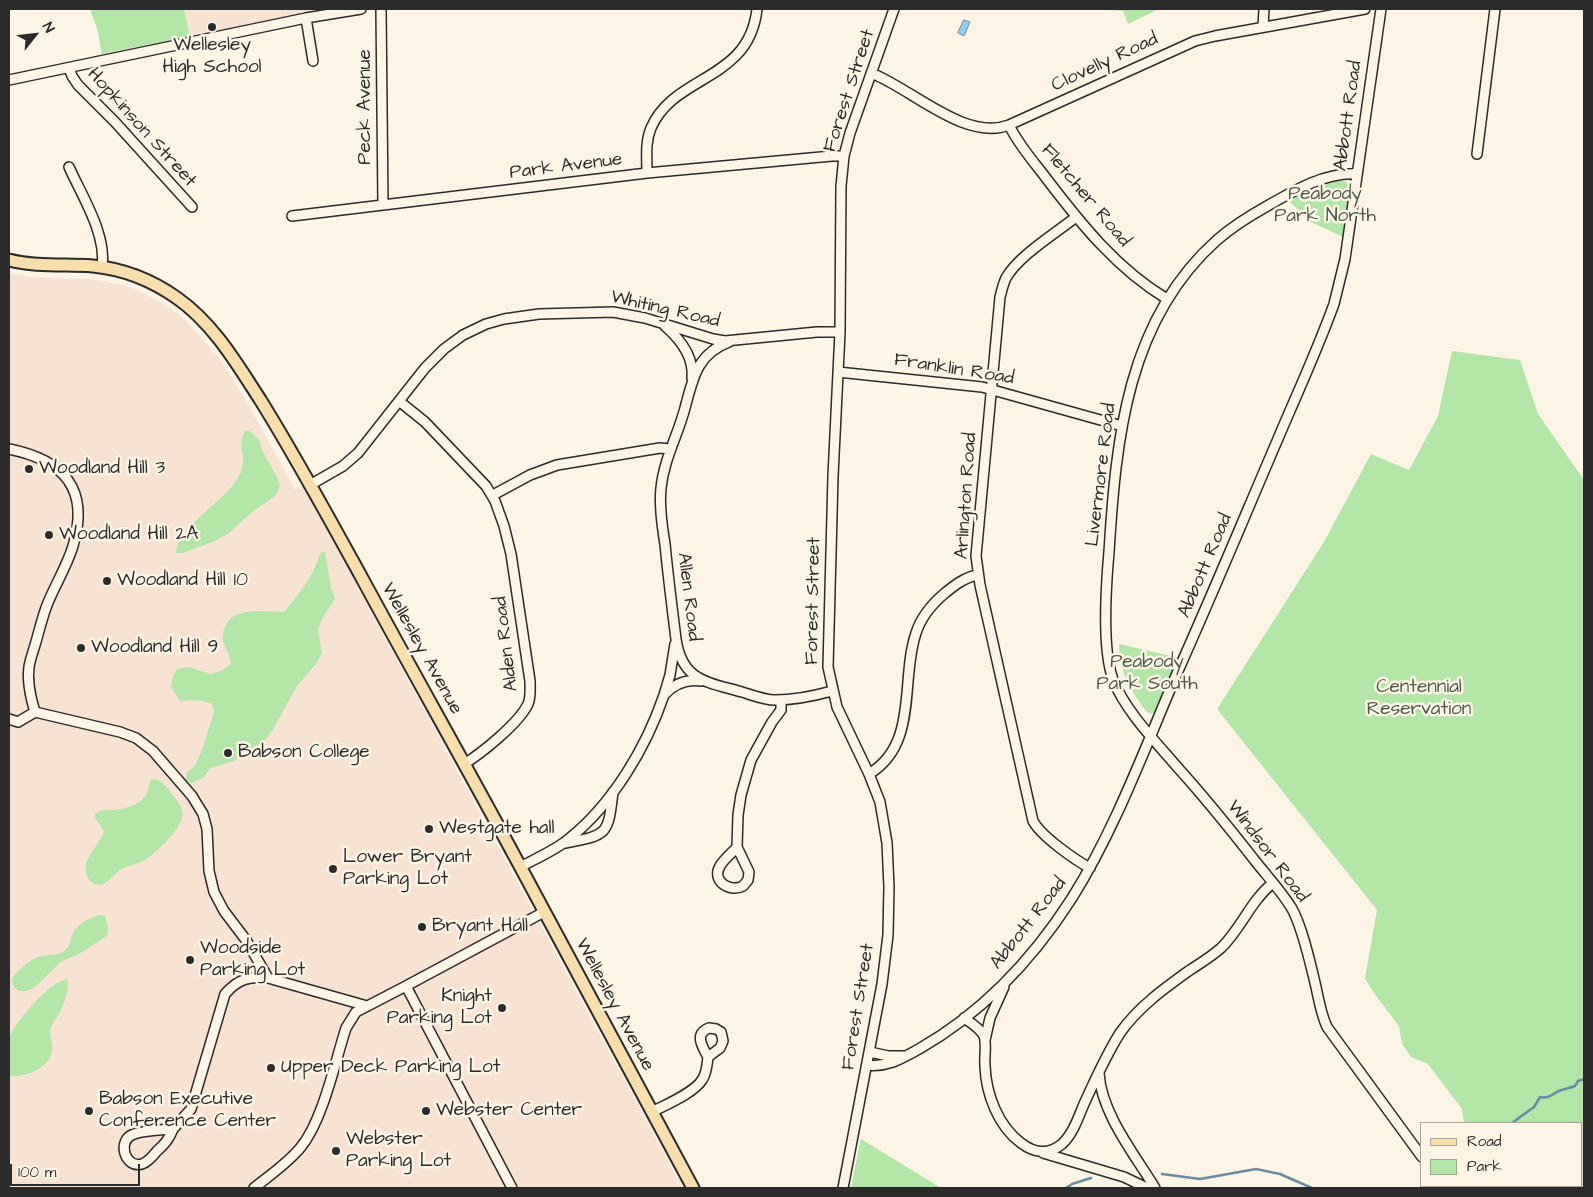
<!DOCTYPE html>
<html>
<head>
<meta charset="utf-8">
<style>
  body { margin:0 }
  #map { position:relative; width:1593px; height:1197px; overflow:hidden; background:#fcf5e5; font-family:"Architects Daughter",sans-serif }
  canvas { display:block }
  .frame { position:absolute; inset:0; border:10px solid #2b2b2b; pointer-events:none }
  .legend { position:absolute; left:1420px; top:1122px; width:162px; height:65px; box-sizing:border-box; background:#fcf5e5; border:1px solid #a8a49b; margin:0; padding:6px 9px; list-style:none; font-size:15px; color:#2b2b2b }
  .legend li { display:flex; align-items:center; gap:10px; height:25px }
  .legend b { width:25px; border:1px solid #a8a49b }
  .north { position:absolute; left:10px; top:10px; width:50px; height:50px; -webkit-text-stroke:4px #fcf5e5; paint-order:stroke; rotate:61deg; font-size:14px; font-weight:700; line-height:20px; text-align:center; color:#2b2b2b }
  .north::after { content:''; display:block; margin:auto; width:18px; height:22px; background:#2b2b2b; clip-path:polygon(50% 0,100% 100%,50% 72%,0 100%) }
  .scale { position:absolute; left:10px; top:1164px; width:130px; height:22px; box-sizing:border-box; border:2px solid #2b2b2b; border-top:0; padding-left:6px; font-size:15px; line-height:18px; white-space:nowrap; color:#2b2b2b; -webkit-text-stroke:4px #fcf5e5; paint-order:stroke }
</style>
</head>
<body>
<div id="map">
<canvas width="1593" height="1197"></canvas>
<div class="frame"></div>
<ul class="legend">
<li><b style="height:6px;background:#f8deab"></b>Road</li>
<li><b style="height:14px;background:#b1e6a7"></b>Park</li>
</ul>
<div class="north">N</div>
<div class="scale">100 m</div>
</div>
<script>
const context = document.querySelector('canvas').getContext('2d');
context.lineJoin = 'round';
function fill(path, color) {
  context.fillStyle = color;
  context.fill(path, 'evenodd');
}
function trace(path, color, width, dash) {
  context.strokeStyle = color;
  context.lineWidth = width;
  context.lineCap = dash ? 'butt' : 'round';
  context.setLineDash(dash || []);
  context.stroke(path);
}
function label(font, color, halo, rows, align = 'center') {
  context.font = font + ' "Architects Daughter",sans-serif';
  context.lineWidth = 5;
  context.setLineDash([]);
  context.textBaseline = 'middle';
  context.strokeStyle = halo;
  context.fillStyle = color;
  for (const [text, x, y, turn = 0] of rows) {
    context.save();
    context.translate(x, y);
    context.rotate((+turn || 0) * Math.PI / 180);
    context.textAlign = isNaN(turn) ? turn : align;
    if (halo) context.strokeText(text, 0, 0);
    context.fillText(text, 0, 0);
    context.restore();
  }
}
fill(new Path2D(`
  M184 9H326L190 36Z
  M9 273 30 277 91 279 123 285 137 290 166 305 184 319 210 347 223 364 243 395 295 489 303 486 683 1188H9Z`), '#f8e2d2');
fill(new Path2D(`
  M90 9H184L190 36 102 54 97 28Z
  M1094 9H1159L1128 24 1123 11Z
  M1340 180 1346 182 1349 188 1343 237 1311 222 1288 200 1307 191Z
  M1452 351 1520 360 1538 414 1584 480V1188H1522L1520 1186H1582V1123H1464L1462 1109 1428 1064 1411 1057 1402 1044 1399 1026 1371 989 1365 978 1377 910 1217 709 1324 542 1371 454 1409 470 1438 416Z
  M245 431H250L260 441 261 448 278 479 280 486 275 496 252 512 228 534 215 541 183 553H176C176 533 216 504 230 489 234 484 240 475 242 469 246 455 237 446 245 431Z
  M325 551 331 588 335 599 323 617 318 630 322 653 316 664 297 686 272 731 261 745 244 756 234 761 210 768 204 777 192 783 186 781 187 772 195 766 203 747 214 712 212 704C201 699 192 700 180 701L171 687 173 676 177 669 189 667 210 674 221 671 231 664C231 653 221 645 223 635 227 604 263 612 284 612 299 594 314 576 320 553Z
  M1119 644 1179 658 1157 709C1154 714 1150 715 1146 711 1129 688 1120 673 1119 644Z
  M155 779C163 781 169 790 174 797 177 800 181 805 182 810 186 826 157 852 145 860 137 865 128 865 120 870 112 875 106 888 95 884 90 883 87 877 86 872 83 857 100 845 104 831L95 818V814C102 809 106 810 114 810 124 809 140 805 146 795 148 791 149 784 151 780Z
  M99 915 105 916 108 929 107 936 79 954 62 961 36 986 27 991H19C5 980 15 974 25 965 29 962 33 959 38 957 48 954 58 957 67 949 70 945 70 942 71 938 75 925 87 919 99 915Z
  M67 979 68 984C67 993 65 1002 61 1010 58 1016 54 1021 51 1027 49 1035 52 1039 52 1046 54 1067 26 1078 9 1076V1038C16 1021 49 982 67 979Z
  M861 1138V1139L941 1188H851Z`), '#b1e6a7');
const water = new Path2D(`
  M964 20 970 22 964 36 958 33Z`);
fill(water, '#91cbf1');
trace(water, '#688ba2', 1);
trace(new Path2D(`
  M1512 1123 1534 1107 1540 1097C1549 1099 1552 1094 1559 1091 1564 1089 1570 1088 1575 1086L1578 1081 1584 1079
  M1162 1174 1200 1179 1256 1169 1280 1174 1312 1188
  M1066 1188 1072 1184 1091 1178
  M1429 1188 1431 1186`), '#688ba2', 2.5);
const minor = new Path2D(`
  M381 9 383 205
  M306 18 313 61
  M1263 27 1264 9
  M69 68 72 76 78 85 115 122 192 207
  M871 73C911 88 965 142 1009 125L1195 41 1215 36 1365 9
  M9 80 306 18 361 9
  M1009 125C1018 144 1033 161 1046 178 1081 224 1117 269 1167 299
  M1477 154 1495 9
  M69 167C82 196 107 235 102 267
  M647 173C647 158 645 142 651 128 674 74 749 82 757 9
  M1357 174C1326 172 1295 190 1269 205 1251 215 1233 226 1217 240 1127 320 1116 439 1109 552 1106 586 1101 651 1114 682 1127 713 1157 743 1179 769 1206 799 1231 830 1256 862 1268 877 1281 891 1291 907 1302 925 1311 966 1316 987 1319 1001 1321 1014 1327 1027L1422 1157
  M292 216 647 173 832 156H844
  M1076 217C1056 233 1018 256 1006 278 1003 284 1002 290 1000 297L976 556 980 585 1033 821C1041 836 1075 860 1090 868
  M665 326C680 339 694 357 692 378
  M729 342C697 354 693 378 685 408 678 435 664 459 661 488 659 506 662 526 665 544 668 576 672 607 676 639 682 681 707 682 742 692 752 695 764 700 775 700 794 700 814 696 832 691
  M838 372 982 387 1122 426
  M399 401 425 422 486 486 495 501 504 526 511 554 530 681C530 689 531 697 528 704 519 723 482 753 464 764
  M9 449C64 460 90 489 73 546 67 566 55 585 47 605 42 618 39 632 35 645 33 652 30 660 29 667 27 681 31 699 35 712L18 722 9 719
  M310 485 343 466 358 453 425 368 444 349 463 335 486 324 504 319 539 314 613 312 645 318 713 339 725 341 817 332H840
  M493 495 530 475 557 465 660 448 670 449
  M664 695 670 675 675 644
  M35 712 120 732 136 738 153 751 192 796 203 814 207 829 209 871 214 892 224 911 246 940 268 978 367 1006
  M869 774C919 744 900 680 916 633 921 617 932 604 945 593 955 585 965 577 978 575
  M565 843C608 835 608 835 613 792
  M737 847C732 853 724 859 720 866 711 881 730 893 743 886L748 880 749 872 737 847 738 815 741 795 751 760 772 722 781 710V700
  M520 867C537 858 556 850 570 838 613 803 646 748 664 695 674 684 686 679 701 681
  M406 986 544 912
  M964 1018C971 1023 980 1028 984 1036 987 1044 984 1057 985 1066 986 1094 998 1126 1021 1143 1034 1153 1049 1155 1062 1144 1073 1134 1078 1118 1084 1104 1095 1080 1106 1055 1120 1033 1138 1007 1165 988 1190 970 1201 963 1212 956 1221 948 1241 929 1251 900 1273 883
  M709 1028 716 1029 721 1032 723 1041 720 1048 708 1057C702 1046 694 1034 709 1028Z
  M985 1040 990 1018 1004 987
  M870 1052 888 1056H903
  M867 1065C887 1068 902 1058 919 1049 982 1013 1033 959 1072 898 1116 828 1145 747 1178 671 1212 595 1244 518 1277 441 1296 396 1317 351 1334 304L1345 259 1381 9
  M1099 1073C1101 1113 1135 1155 1155 1188
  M652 1112C665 1105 694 1093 702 1080 707 1073 707 1064 708 1057
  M173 1129C169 1139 165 1144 157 1151 153 1156 148 1162 142 1164 125 1169 116 1140 134 1134 146 1130 160 1130 173 1129L191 1109 225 994C238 979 249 976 268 978
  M1043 1153 1124 1177 1147 1188
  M1443 1186 1445 1188
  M254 1188C270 1175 288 1163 301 1147 323 1120 335 1062 346 1028L356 1012 406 986 512 1188
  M843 1188 882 984 888 935 889 887 887 843 880 802 869 774 837 707 828 667 833 476 840 332 841 186 844 156 850 133 894 9`);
const major = new Path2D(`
  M9 260C37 267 65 264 93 266 124 269 153 281 177 298 214 324 237 364 261 401 297 459 330 520 363 580 415 676 469 771 521 868 578 975 635 1082 693 1188`);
trace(minor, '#2b2b2b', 12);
trace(major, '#2b2b2b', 15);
trace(minor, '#fcf5e5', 9);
trace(major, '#f8deab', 11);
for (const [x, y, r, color] of [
  [212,27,5,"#2b2b2b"],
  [29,469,5,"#2b2b2b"],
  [49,535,5,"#2b2b2b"],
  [107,581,5,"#2b2b2b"],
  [81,648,5,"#2b2b2b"],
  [228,753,5,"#2b2b2b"],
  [429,829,5,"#2b2b2b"],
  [333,869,5,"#2b2b2b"],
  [422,927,5,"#2b2b2b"],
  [190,960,5,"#2b2b2b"],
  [502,1008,5,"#2b2b2b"],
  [271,1068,5,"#2b2b2b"],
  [89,1111,5,"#2b2b2b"],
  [426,1111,5,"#2b2b2b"],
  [336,1151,5,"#2b2b2b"]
]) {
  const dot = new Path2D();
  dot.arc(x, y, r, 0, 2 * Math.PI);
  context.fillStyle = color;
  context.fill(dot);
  trace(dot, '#fcf5e5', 2);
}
label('19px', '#2b2b2b', '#fcf5e5', [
  ["Wellesley",212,46,"center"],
  ["High School",212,68,"center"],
  ["Woodland Hill 3",39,469],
  ["Woodland Hill 2A",59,535],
  ["Woodland Hill 10",117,581],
  ["Woodland Hill 9",91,648],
  ["Babson College",238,753],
  ["Westgate hall",439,829],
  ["Lower Bryant",343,858],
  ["Parking Lot",343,880],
  ["Bryant Hall",432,927],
  ["Woodside",200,949],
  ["Parking Lot",200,971],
  ["Knight",492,997,"right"],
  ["Parking Lot",492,1019,"right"],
  ["Upper Deck Parking Lot",281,1068],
  ["Babson Executive",99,1100],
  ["Conference Center",99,1122],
  ["Webster Center",436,1111],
  ["Webster",346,1140],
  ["Parking Lot",346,1162]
], 'left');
label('19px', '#2b2b2b', '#fcf5e5', [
  ["Clovelly Road",1105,63,-25],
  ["Forest Street",850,91,-72],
  ["Peck Avenue",366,107,-90],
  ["Abbott Road",1349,116,-82],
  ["Hopkinson Street",141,128,48],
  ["Park Avenue",566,167,-7],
  ["Fletcher Road",1085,196,50],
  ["Whiting Road",665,310,13],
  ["Franklin Road",954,370,9],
  ["Livermore Road",1102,475,-83],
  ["Arlington Road",967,496,-86],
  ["Abbott Road",1206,566,-67],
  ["Allen Road",688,597,83],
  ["Forest Street",814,601,-89],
  ["Alden Road",507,644,-97],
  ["Wellesley Avenue",421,649,61],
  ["Windsor Road",1267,852,53],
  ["Abbott Road",1029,924,-52],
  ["Wellesley Avenue",614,1005,62],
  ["Forest Street",859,1007,-81]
]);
label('19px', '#4c5a4a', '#fcf5e5', [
  ["Peabody",1325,195],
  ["Park North",1325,217],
  ["Peabody",1147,663],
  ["Park South",1147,685],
  ["Centennial",1419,688],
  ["Reservation",1419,710]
]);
</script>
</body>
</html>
